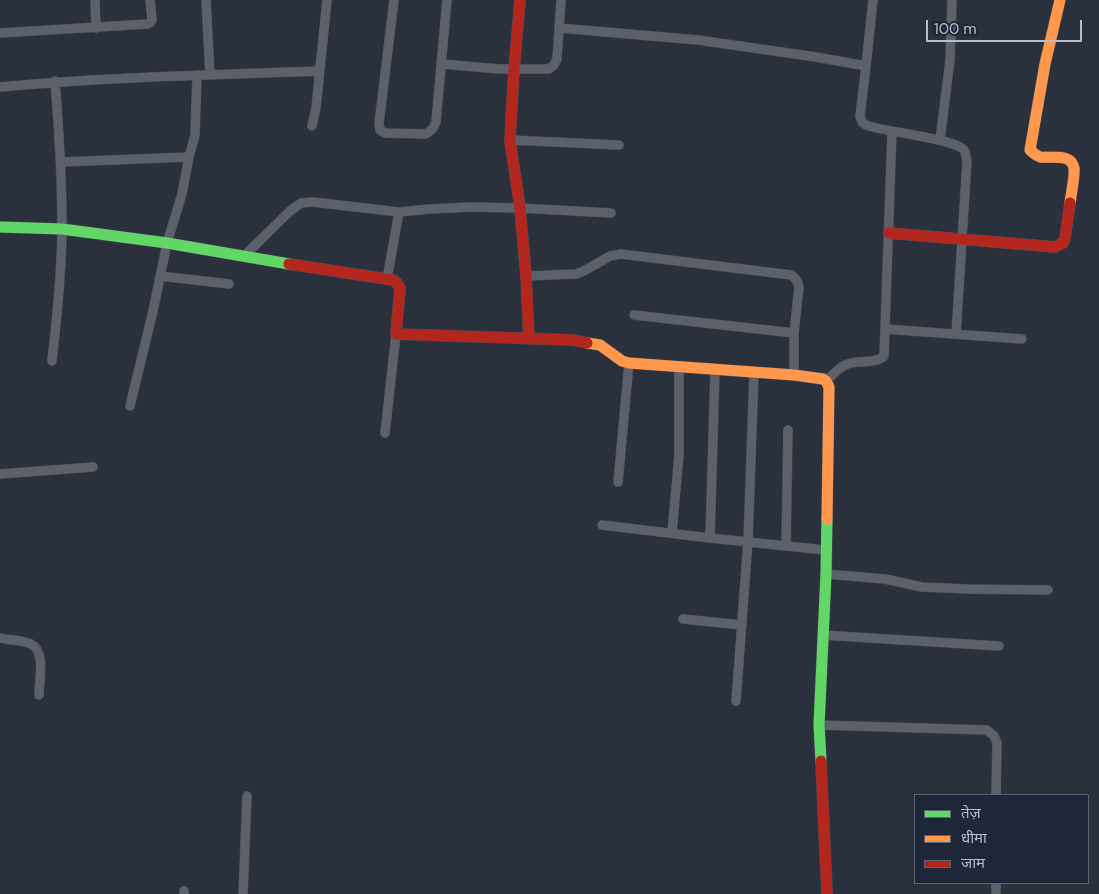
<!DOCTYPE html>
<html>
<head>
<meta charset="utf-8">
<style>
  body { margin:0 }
  #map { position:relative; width:1099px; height:894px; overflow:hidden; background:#2a313c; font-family:"DM Sans","Noto Sans Devanagari",sans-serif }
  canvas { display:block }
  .legend { position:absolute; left:914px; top:794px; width:175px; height:90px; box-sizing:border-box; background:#1d2738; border:1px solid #5a6374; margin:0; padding:6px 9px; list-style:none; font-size:15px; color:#b5bdcd }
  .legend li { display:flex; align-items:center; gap:10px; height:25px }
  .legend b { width:25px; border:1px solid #5a6374 }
  .scale { position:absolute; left:926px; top:20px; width:156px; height:22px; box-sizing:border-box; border:2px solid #b5bdcd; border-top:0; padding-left:6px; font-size:15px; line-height:18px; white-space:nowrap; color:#b5bdcd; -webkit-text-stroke:4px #1d2738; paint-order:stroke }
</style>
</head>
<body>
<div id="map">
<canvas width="1099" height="894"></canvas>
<ul class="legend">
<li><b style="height:6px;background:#63d668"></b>तेज़</li>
<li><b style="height:6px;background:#ff974d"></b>धीमा</li>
<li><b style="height:6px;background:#b3261e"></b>जाम</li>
</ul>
<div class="scale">100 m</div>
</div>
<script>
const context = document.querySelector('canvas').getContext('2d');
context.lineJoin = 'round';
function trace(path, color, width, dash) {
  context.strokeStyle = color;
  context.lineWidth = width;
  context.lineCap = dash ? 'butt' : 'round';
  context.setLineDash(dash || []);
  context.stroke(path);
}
const street = new Path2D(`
  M95 0 96 28
  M206 0 210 75
  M394 0 379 124 380 130 385 133 425 134C431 132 434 128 436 122L447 0
  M873 0 866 66 860 116C861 118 861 121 863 123 866 126 873 127 877 128 893 132 956 140 964 150 966 153 966 157 967 161L956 334
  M559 28 698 40 816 57 866 66
  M0 33 147 24 150 23 152 20 150 0
  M442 64 499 69H549L554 65 557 59 561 0
  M0 87C106 77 213 75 319 71
  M312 126 316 108 327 0
  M510 140 619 145
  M940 140 950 60 952 0
  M61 162 189 157
  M243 257 290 211 301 203 313 202 399 212 430 209 469 207 520 208 611 213
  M160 276 229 284
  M526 276 576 274 584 271 610 256 621 254 791 275C796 278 798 281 799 287L794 333V375
  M387 279 399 212
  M634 315 794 333
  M885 329 1022 339
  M52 361C57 317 62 271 62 227 62 178 59 130 55 81
  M826 381C832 376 837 369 845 365 856 359 875 365 884 356L892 132
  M130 406 153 311 167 243 182 194 189 157 195 135 197 75
  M385 433 396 334
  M0 474 93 467
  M618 482 629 363
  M602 525 710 538 825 550
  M672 533 679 454V367
  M710 538 715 370
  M786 546 788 430
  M826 574 885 579 922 587 967 589 1048 590
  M683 619 742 625
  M822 635 999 646
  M0 638C8 640 24 640 31 644 46 651 39 681 39 695
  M736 701 748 541 754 373
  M819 725 987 730 994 736 997 743 996 795
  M184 894V891
  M243 894 247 796
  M996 894V883`);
const fast = new Path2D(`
  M0 227 62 229 167 243 289 264
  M821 761 819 725 826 574 827 519`);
const slow = new Path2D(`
  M1060 0 1045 64 1030 150C1033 153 1035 155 1040 157 1050 159 1071 152 1074 168 1075 176 1071 195 1070 203
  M587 343 600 345 622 361 629 363 794 375 823 379 826 381 829 387 827 519`);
const jam = new Path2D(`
  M520 0 514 70 510 140 520 208 526 276 529 339
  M889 233 1055 247 1063 243 1065 238 1070 203
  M289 264 393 280 397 283 400 288 396 334 573 340 587 343
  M821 761 827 894`);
trace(street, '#474c55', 10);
trace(fast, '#474c55', 12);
trace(slow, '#474c55', 12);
trace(jam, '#474c55', 12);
trace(street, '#5c6069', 9);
trace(fast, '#63d668', 11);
trace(slow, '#ff974d', 11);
trace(jam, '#b3261e', 11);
</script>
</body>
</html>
